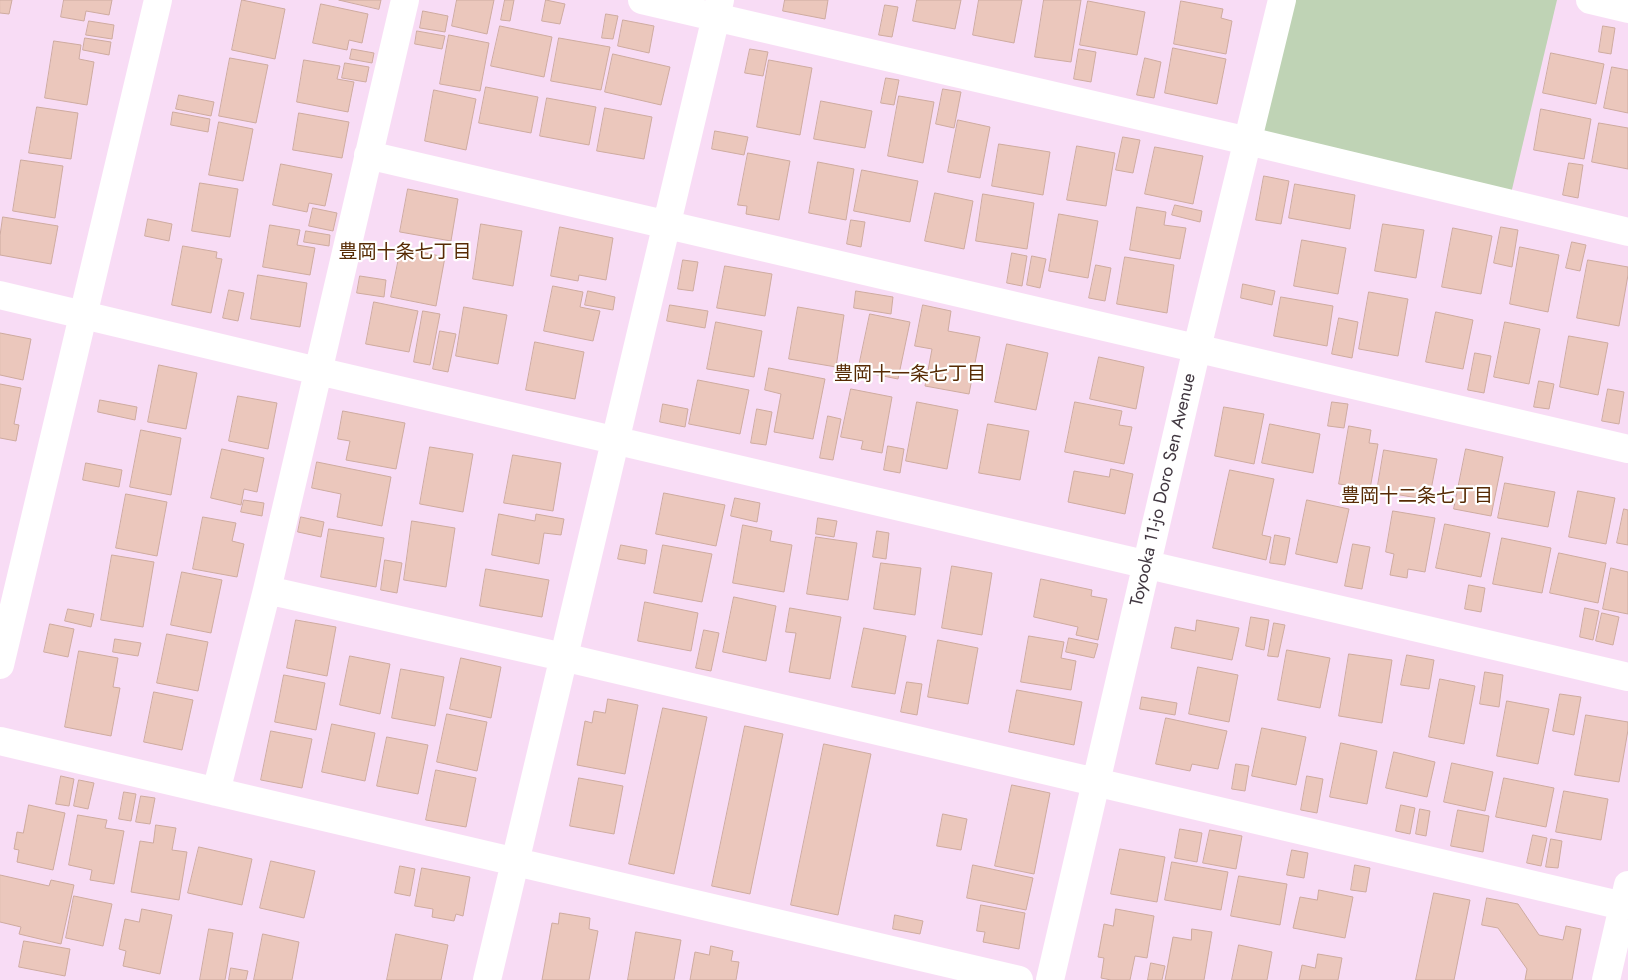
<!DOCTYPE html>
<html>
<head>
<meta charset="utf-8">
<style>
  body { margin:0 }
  canvas { display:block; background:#f8dcf5 }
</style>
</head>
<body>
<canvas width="1628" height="980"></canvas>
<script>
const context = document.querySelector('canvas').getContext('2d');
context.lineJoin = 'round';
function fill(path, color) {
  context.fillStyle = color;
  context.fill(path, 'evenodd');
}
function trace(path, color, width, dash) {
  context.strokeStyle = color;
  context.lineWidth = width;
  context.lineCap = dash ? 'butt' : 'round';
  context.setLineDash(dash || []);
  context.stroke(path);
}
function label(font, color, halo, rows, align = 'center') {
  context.font = font + ' Jost,"Noto Sans JP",sans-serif';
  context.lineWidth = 4.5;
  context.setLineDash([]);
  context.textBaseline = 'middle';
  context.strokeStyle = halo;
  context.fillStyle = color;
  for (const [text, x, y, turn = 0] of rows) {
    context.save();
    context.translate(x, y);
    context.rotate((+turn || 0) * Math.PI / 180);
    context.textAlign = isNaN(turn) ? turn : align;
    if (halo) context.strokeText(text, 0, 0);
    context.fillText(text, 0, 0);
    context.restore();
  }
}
fill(new Path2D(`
  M1282 0H1557L1509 202 1248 141Z`), '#bfd3b5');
const building = new Path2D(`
  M0 0H12L9 14 0 13Z
  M64 0H112L109 15 86 11 84 21 61 17Z
  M242 0 285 9 275 59 232 50Z
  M339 0H381L379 9Z
  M457 0H494L487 34 452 26Z
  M505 0H514L510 21 501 20Z
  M546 0 565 4 560 24 542 21Z
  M785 0H828L825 19 783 11Z
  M917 0H961L955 29 913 21Z
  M979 0H1022L1014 43 973 35Z
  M1044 0H1081L1071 62 1035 57Z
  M1088 1 1145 12 1137 55 1080 45Z
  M1181 1 1223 9 1221 18 1232 21 1226 54 1174 44Z
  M321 4 368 14 362 43 349 40 347 50 313 43Z
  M885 5 898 7 892 37 879 35Z
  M423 11 448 16 445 32 420 28Z
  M606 14 618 16 613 39 602 38Z
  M623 20 654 26 649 53 618 46Z
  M89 21 114 25 112 39 86 35Z
  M500 26 552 37 544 77 491 66Z
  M1603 26 1615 28 1611 54 1599 52Z
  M417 31 445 36 442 49 415 44Z
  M449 35 489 43 480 91 440 84Z
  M85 38 111 42 109 55 83 50Z
  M559 38 610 47 601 90 551 81Z
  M54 41 81 45 79 59 94 62 87 105 45 98Z
  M1173 48 1226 59 1217 104 1165 93Z
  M352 49 374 53 372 63 350 59Z
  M750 49 768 52 763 76 745 73Z
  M1079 49 1096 52 1091 82 1074 79Z
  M1551 53 1604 64 1596 104 1543 93Z
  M613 54 670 67 661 105 605 92Z
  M230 58 268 65 256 123 219 116Z
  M1145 58 1161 62 1154 98 1137 95Z
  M304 60 340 66 337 79 354 82 348 112 297 102Z
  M769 60 812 68 800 135 757 127Z
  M345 63 369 67 366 82 342 78Z
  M1612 67 1628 70V113L1604 108Z
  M886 78 899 80 894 105 881 103Z
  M486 87 538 97 531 133 479 123Z
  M943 89 961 92 954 128 936 124Z
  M434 90 476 99 466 150 425 141Z
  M179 95 214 102 211 116 176 109Z
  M899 96 934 102 923 163 888 156Z
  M547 98 596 107 589 145 540 136Z
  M821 101 872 111 865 148 814 139Z
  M37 107 78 113 71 159 29 153Z
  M605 108 652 117 644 159 597 151Z
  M1541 109 1591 119 1584 159 1534 150Z
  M173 112 210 119 208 132 171 125Z
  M299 113 349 122 342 158 293 150Z
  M958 120 990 127 980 178 948 172Z
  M219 122 253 129 243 181 209 175Z
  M1599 123 1628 128V169L1592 162Z
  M715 131 748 137 744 155 712 149Z
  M1123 137 1140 140 1133 173 1116 170Z
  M999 144 1050 152 1043 195 992 186Z
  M1077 146 1115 153 1106 206 1067 200Z
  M1155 147 1203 156 1193 204 1145 194Z
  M748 153 790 161 779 220 746 214 747 206 738 205Z
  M21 160 63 166 55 218 13 211Z
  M818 162 854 169 846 220 809 213Z
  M1569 163 1583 165 1578 198 1563 195Z
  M281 164 332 174 325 206 309 203 307 212 273 205Z
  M862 170 918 181 910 222 854 211Z
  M1264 176 1289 181 1281 224 1256 220Z
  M200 183 238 189 230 237 192 231Z
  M1295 184 1355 195 1350 229 1289 218Z
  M408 189 458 199 451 241 400 232Z
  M935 193 973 201 964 249 925 241Z
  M983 194 1034 203 1027 249 976 241Z
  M1175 205 1202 211 1200 222 1172 215Z
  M1137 207 1166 212 1164 225 1186 228 1180 259 1130 250Z
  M313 208 337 213 333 231 309 226Z
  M1059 214 1098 221 1088 278 1049 271Z
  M3 217 58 226 51 264 0 255V236Z
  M148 219 172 224 169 241 145 236Z
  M851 220 865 222 861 247 847 244Z
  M481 224 522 231 513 286 473 279Z
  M1383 224 1424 230 1416 278 1375 271Z
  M270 225 300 230 297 245 315 248 310 275 263 267Z
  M560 227 613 238 606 280 579 275 578 281 551 276Z
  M1501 227 1518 230 1512 267 1494 263Z
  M1453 228 1492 236 1481 294 1442 287Z
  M306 231 330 235 329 246 304 242Z
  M1302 240 1346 248 1338 294 1294 286Z
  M1572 242 1586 245 1580 271 1566 268Z
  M183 246 217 252 216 258 222 259 211 313 172 305Z
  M1520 247 1559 255 1548 312 1510 304Z
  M401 248 445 257 436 306 391 297Z
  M1012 253 1027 256 1022 286 1007 283Z
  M1032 256 1046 259 1040 288 1027 285Z
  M1125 257 1174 265 1167 313 1117 304Z
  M683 260 698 262 693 291 678 289Z
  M1588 260 1628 267V275L1619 326 1577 318Z
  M1096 265 1111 268 1105 301 1089 298Z
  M725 266 772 274 765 316 717 308Z
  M258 275 307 283 300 327 251 319Z
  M360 276 386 280 384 297 357 293Z
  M1243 284 1275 291 1272 305 1241 298Z
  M553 286 583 292 580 307 600 311 593 341 544 331Z
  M229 290 244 293 238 321 223 318Z
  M588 291 615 297 613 310 585 305Z
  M856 291 893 297 891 314 854 308Z
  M1369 292 1408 299 1398 356 1359 349Z
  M1281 297 1333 306 1327 346 1274 336Z
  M374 302 418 311 409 352 366 344Z
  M670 305 708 311 705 328 667 321Z
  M923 305 951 311 948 331 980 337 969 394 925 386 932 349 915 346Z
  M464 307 507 315 498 364 456 356Z
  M798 307 844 315 836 367 789 359Z
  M423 311 440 314 430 365 414 362Z
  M1436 312 1473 320 1463 369 1426 362Z
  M870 314 910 322 898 379 858 371Z
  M1339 318 1358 322 1352 358 1332 354Z
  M716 322 762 331 754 377 707 369Z
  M1505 322 1540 329 1529 384 1494 377Z
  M440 331 456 334 448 372 433 369Z
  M0 333 31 339 23 380 0 375Z
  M1569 336 1608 343 1598 395 1560 387Z
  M535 342 584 352 575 399 526 390Z
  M1007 344 1048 353 1036 410 995 402Z
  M1475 353 1491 356 1484 393 1468 390Z
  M1099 357 1144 367 1136 409 1090 399Z
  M159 365 197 373 186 429 148 422Z
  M769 368 825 379 813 439 774 432 781 394 765 390Z
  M698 380 749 390 740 434 689 424Z
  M1539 381 1554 384 1549 409 1534 407Z
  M0 384 21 388 14 424 19 425 16 441 0 438Z
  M851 389 892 397 882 453 861 449 863 441 841 437Z
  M1608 389 1624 392 1619 424 1602 421Z
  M238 396 277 403 268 449 229 441Z
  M100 400 137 407 135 420 98 412Z
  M917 402 958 410 947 469 906 461Z
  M1075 402 1122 411 1119 425 1132 427 1124 464 1065 452Z
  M1332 402 1348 404 1344 428 1328 426Z
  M663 404 688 409 685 427 660 422Z
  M1224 407 1264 414 1254 464 1215 456Z
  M757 409 772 412 766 445 751 443Z
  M343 411 405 423 396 469 346 460 350 441 338 439Z
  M828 416 841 419 833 460 820 458Z
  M988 424 1029 431 1020 480 979 473Z
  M1270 424 1320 434 1313 473 1262 463Z
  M1349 426 1371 430 1369 443 1378 444 1370 489 1339 484Z
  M141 430 181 438 171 495 130 487Z
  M888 446 904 449 900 473 884 470Z
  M430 447 473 454 463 512 420 504Z
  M222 449 264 458 257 492 244 489 241 505 211 498Z
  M1466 449 1503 457 1491 516 1454 509Z
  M1384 450 1437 459 1429 500 1377 491Z
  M513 455 561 463 553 511 504 503Z
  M317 462 391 477 382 526 337 517 341 494 312 488Z
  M86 463 122 470 119 487 83 480Z
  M1111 469 1133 474 1125 514 1068 502 1074 471 1109 477Z
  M1230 470 1274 479 1262 535 1271 537 1266 560 1213 548Z
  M1505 483 1555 492 1548 527 1498 518Z
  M1578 491 1615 498 1606 544 1569 537Z
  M664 493 725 505 716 546 656 534Z
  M126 494 167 502 157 556 116 548Z
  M735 498 760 503 757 522 731 516Z
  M244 500 264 503 262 516 241 512Z
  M1307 500 1349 509 1337 563 1296 554Z
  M1624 509 1628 510V545L1617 543Z
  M1393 511 1435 518 1425 572 1408 569 1407 578 1390 575 1394 554 1386 552Z
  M499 514 535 521 536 514 564 519 561 535 544 533 539 564 492 555Z
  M203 517 236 523 232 541 244 544 237 577 193 569Z
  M301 517 324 522 321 537 298 532Z
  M818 518 837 521 834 537 816 534Z
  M412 521 455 528 446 587 404 580Z
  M1445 524 1490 533 1481 577 1436 568Z
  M743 525 772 531 770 541 792 545 784 592 733 583Z
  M329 529 384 538 376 587 321 577Z
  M877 531 889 533 886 559 873 557Z
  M1275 535 1290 538 1285 565 1270 563Z
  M816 537 857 543 848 600 807 594Z
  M1502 538 1551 548 1542 593 1493 584Z
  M1353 544 1370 547 1362 589 1345 586Z
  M621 545 647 550 645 564 618 559Z
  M663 545 712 554 702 602 654 593Z
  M1559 553 1606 563 1598 603 1550 593Z
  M112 555 154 562 143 627 101 620Z
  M385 560 402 563 397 593 381 590Z
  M881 563 921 568 915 615 874 609Z
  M952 566 992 573 982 635 942 628Z
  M1611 568 1628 572V614L1603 609Z
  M486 569 549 580 542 617 480 606Z
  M182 572 222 580 211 633 171 625Z
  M1041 579 1092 590 1091 596 1107 599 1098 640 1076 635 1078 627 1034 617Z
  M1469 585 1485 588 1481 612 1465 609Z
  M734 597 776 606 766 661 723 652Z
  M645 602 698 613 691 651 638 641Z
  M790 608 841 617 830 679 789 672 796 633 786 632Z
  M1585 608 1599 611 1593 640 1580 637Z
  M68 609 94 614 91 627 65 621Z
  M1602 613 1619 617 1613 645 1596 641Z
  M1251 617 1269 620 1264 650 1246 646Z
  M296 620 336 627 327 676 287 668Z
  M1197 620 1239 628 1232 660 1171 648 1175 627 1195 631Z
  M1274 623 1285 625 1278 657 1268 656Z
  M50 624 74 629 68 657 44 652Z
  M864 628 906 636 895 694 852 687Z
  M704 630 719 633 711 671 696 668Z
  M167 634 208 642 198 691 157 683Z
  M1029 636 1064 642 1061 658 1076 661 1071 690 1021 682Z
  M1069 638 1098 644 1094 658 1066 652Z
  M115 639 141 643 138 656 113 652Z
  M938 640 978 648 968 704 928 697Z
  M1287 650 1330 658 1320 708 1278 700Z
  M79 651 118 658 113 687 120 688 111 736 65 727Z
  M1349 654 1392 660 1382 723 1339 716Z
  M1407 655 1434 660 1429 689 1401 685Z
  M350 656 390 664 380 714 340 705Z
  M461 658 501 667 491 718 450 709Z
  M1198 667 1238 675 1229 722 1189 714Z
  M401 669 444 677 435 726 392 718Z
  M1485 672 1503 675 1499 707 1480 704Z
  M284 675 325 683 316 730 275 722Z
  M1440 679 1475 686 1464 744 1429 737Z
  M907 682 922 684 917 715 901 712Z
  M1017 690 1082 702 1074 745 1009 732Z
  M154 692 193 700 182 750 144 742Z
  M1560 694 1581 697 1574 735 1553 731Z
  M1142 697 1177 703 1175 715 1140 709Z
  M608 699 638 705 625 774 577 765 585 721 592 723 594 711 605 713Z
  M1507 701 1549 709 1538 764 1497 756Z
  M663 708 707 717 674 874 629 864Z
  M447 714 487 722 477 771 437 762Z
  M1586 715 1628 722V730L1619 782 1575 775Z
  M1166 718 1227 731 1218 769 1192 764 1190 771 1156 764Z
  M332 724 375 733 365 781 322 772Z
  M745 726 783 734 750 894 712 886Z
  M1262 728 1306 737 1296 785 1252 776Z
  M271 731 312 739 302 788 261 780Z
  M387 737 428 745 418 794 377 786Z
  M1341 743 1377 751 1367 804 1330 797Z
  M824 744 871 754 838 915 791 905Z
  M1394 752 1435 762 1427 797 1386 788Z
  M1452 763 1493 772 1485 811 1444 802Z
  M1236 764 1249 766 1245 791 1232 789Z
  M436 770 476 778 466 827 426 820Z
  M61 776 74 779 69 806 56 804Z
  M1307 776 1323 779 1317 813 1301 810Z
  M579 778 623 786 614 834 570 826Z
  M1504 778 1554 788 1546 827 1496 817Z
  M79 780 94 783 88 809 74 806Z
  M1012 785 1050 793 1034 874 995 866Z
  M1564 791 1608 799 1601 840 1556 832Z
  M124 792 136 794 131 821 119 819Z
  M141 796 155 798 150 824 136 822Z
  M29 805 65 813 53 870 17 862 19 850 14 849 17 832 23 833Z
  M1401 805 1415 808 1410 834 1396 831Z
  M1420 809 1430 811 1426 836 1416 834Z
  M1458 810 1489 816 1483 852 1451 846Z
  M943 814 967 819 961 850 937 846Z
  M78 815 107 820 105 828 124 831 114 884 90 880 92 870 69 865Z
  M156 825 176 828 172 850 187 852 179 900 131 892 140 841 153 843Z
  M1180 829 1202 833 1197 862 1175 858Z
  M1210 830 1242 836 1236 869 1203 863Z
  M1533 835 1547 838 1541 866 1527 863Z
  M1551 839 1562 841 1558 868 1546 867Z
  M199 847 252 859 242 905 188 893Z
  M1120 849 1165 857 1157 902 1111 894Z
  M1292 850 1308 853 1304 878 1287 875Z
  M271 861 315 871 304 918 260 908Z
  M1172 862 1228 872 1221 910 1165 900Z
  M973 865 1033 878 1026 910 967 898Z
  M1355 865 1370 868 1366 892 1351 890Z
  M400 866 415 869 410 896 395 893Z
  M422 868 470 877 463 916 456 914 454 921 432 917 433 909 415 906Z
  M0 875 49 886 51 880 74 885 61 944 19 934 21 927 0 922Z
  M1239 876 1287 884 1280 925 1231 916Z
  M1319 890 1353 897 1345 938 1293 928 1300 897 1317 900Z
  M1434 893 1470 900 1454 980H1416Z
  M74 896 112 904 103 946 66 938Z
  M1487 898 1518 904 1539 935 1563 940 1566 926 1581 929 1572 980H1525L1527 969 1498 928 1482 925Z
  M981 905 1025 913 1019 949 983 942 985 932 977 931Z
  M142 909 172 915 160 974 123 966 126 951 119 949 125 919 139 922Z
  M1116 909 1154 916 1147 958 1135 956 1130 980H1111L1101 978 1104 958 1098 957 1104 924 1113 926Z
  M560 913 590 918 589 929 598 931 589 980H542L552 923 558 924Z
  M895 915 923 921 920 934 893 929Z
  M209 929 233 933 225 980H200Z
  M1192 929 1212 932 1204 980H1165L1173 937 1191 940Z
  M636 932 681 940 674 980H628Z
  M263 934 299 942 292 980H254Z
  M396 934 448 945 441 980H387Z
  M24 941 70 949 65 976 19 967Z
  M1239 945 1272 952 1267 980H1232Z
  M711 946 733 951 731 961 739 962 736 980H690L695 952 709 955Z
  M1318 954 1342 958 1338 980H1299L1302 965 1315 968Z
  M1151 963 1165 966 1162 980H1148Z
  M231 968 248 971 246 980H229Z`);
fill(building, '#ebc7bc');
trace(building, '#ceaba0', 1);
trace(new Path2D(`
  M642 0 1248 141 1628 232
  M1590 0 1628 9
  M368 155 1628 449
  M0 295 318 371 1628 677
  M267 590 563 657 1623 906
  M0 741 1019 980
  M216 792 267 590 405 0
  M487 980 720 0
  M1050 980 1197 348 1282 0
  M1606 980 1628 885`), '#fff', 28);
trace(new Path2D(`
  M0 665 158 0`), '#fff', 28);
label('18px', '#423841', '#fff', [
  ["Toyooka 11-jo Doro Sen Avenue",1164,490,-77]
]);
label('19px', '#572b04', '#fff', [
  ["豊岡十条七丁目",405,253],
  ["豊岡十一条七丁目",910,375],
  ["豊岡十二条七丁目",1417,497]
]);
</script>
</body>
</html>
